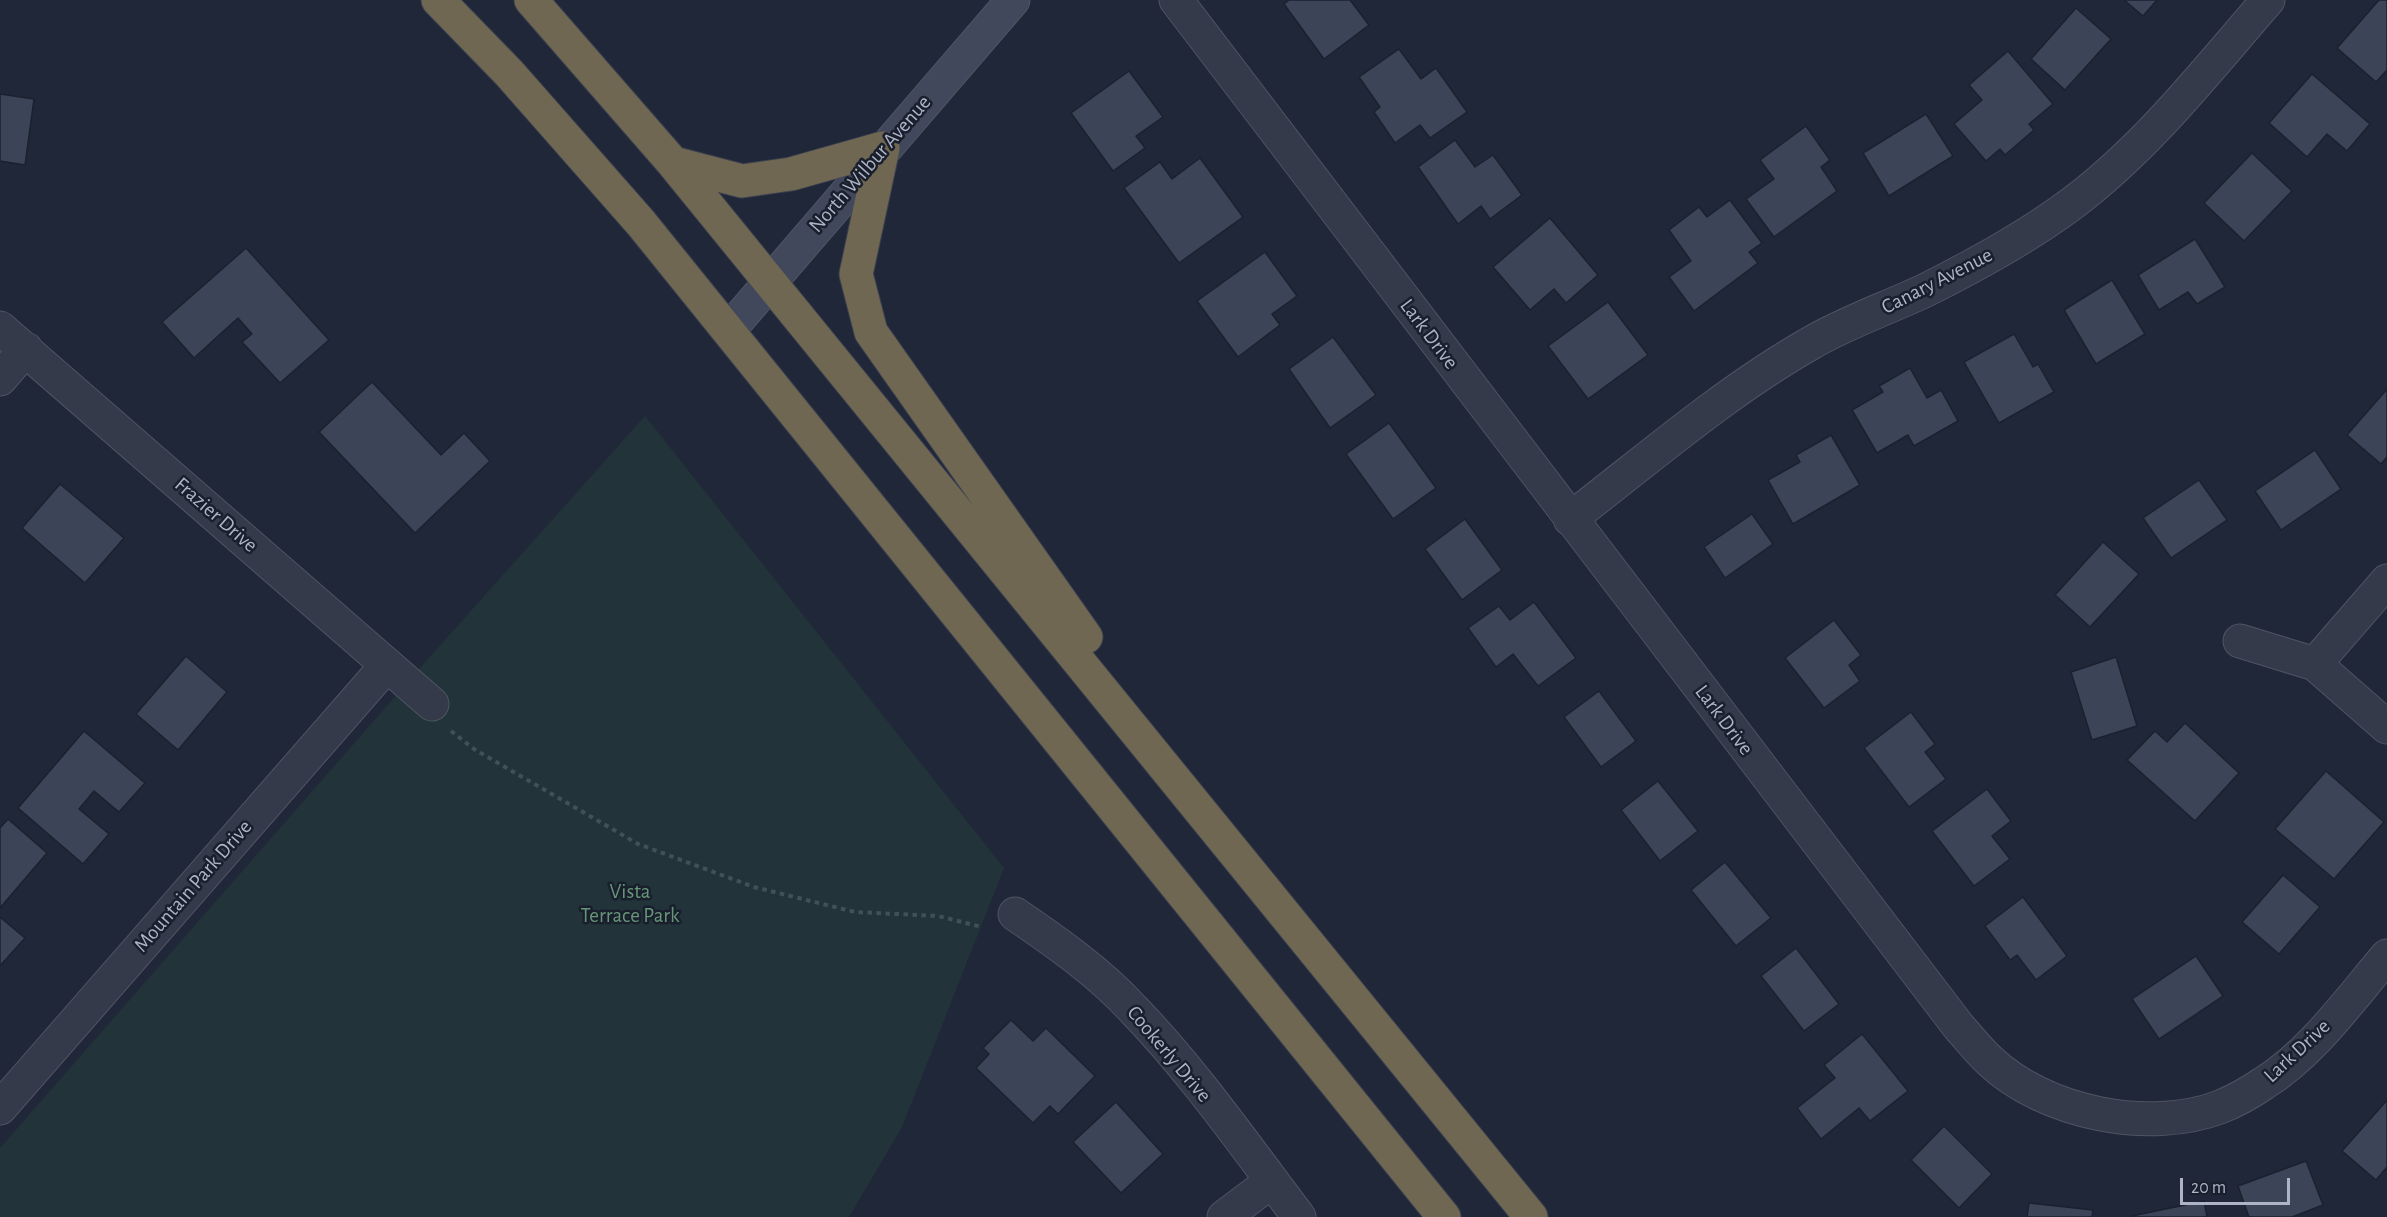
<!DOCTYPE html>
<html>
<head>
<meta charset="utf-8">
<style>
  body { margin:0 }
  #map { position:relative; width:2387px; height:1217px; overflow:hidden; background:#202738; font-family:"Alegreya Sans",sans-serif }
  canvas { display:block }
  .scale { position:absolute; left:2180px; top:1178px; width:110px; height:27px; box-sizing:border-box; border:3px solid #aeb4c5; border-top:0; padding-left:8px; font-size:18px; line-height:21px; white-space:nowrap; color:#aeb4c5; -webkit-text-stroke:4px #191f2d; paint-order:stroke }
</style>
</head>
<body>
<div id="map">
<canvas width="2387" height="1217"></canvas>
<div class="scale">20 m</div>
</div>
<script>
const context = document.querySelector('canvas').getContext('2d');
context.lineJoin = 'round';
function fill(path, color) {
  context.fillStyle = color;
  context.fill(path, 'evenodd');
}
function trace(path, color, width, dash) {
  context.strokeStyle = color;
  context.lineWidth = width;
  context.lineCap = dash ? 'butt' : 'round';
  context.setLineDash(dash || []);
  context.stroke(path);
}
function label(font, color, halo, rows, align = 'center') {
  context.font = font + ' "Alegreya Sans",sans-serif';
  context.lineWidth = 5;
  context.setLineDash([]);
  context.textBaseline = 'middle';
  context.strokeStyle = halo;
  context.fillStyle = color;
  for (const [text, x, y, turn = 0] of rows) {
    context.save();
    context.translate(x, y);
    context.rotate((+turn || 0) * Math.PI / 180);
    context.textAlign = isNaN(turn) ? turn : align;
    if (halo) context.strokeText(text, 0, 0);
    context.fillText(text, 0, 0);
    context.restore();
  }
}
fill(new Path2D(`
  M645 416 1004 868 902 1127 849 1217H0V1148L427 660Z`), '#223439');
const building = new Path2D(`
  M1289 0H1350L1369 25 1324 59 1284 4Z
  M2124 0H2157L2143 16Z
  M2379 0H2387V70L2376 82 2337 48Z
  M2076 8 2111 39 2065 90 2031 59Z
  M1399 49 1421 79 1436 68 1467 112 1430 138 1420 125 1395 143 1374 112 1380 107 1359 77Z
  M2008 51 2053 104 2029 124 2034 130 2005 155 2000 149 1986 161 1954 124 1982 100 1969 85Z
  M1129 71 1163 117 1136 136 1145 148 1113 171 1071 113Z
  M2312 74 2370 124 2347 151 2327 134 2307 157 2269 123Z
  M0 94 34 99 25 165 0 161Z
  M1926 114 1953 156 1889 196 1863 153Z
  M1806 126 1830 160 1821 167 1837 191 1774 237 1746 199 1774 179 1760 160Z
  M1455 140 1475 167 1493 155 1522 195 1490 219 1481 206 1458 224 1418 167Z
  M2252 153 2292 191 2244 241 2204 203Z
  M1200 158 1243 217 1179 263 1124 188 1160 162 1172 179Z
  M1730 200 1762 243 1749 252 1758 263 1694 311 1669 277 1691 261 1669 230 1699 207 1707 217Z
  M1550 218 1598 275 1566 303 1554 289 1530 310 1493 267Z
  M2195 239 2225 287 2197 304 2188 292 2159 310 2138 275Z
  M246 248 329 340 280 383 242 342 252 334 238 318 194 358 162 322Z
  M1265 252 1297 296 1272 314 1280 325 1238 357 1197 301Z
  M2112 280 2145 334 2096 364 2064 310Z
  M1608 302 1648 355 1588 399 1548 346Z
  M2014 334 2033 367 2038 364 2054 392 1999 423 1964 362Z
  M1333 337 1376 395 1330 428 1289 369Z
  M1910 368 1927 398 1941 390 1958 421 1914 446 1908 435 1877 453 1852 410 1883 392 1879 386Z
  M372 382 441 455 464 433 490 461 415 533 319 432Z
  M2387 389V457L2381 464 2347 435Z
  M1389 423 1436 488 1393 519 1346 454Z
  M1831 435 1860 485 1793 524 1768 480 1800 462 1796 455Z
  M2315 450 2341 489 2281 530 2255 491Z
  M2199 480 2227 520 2171 558 2143 518Z
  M60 484 124 538 85 583 22 528Z
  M1752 514 1773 544 1725 578 1704 547Z
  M1465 519 1502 570 1462 600 1425 549Z
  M2103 542 2139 574 2090 627 2055 595Z
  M1534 602 1576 658 1538 686 1513 654 1496 667 1468 628 1499 606 1510 620Z
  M1834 620 1861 655 1849 665 1860 681 1824 708 1785 658Z
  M186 656 227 692 178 750 136 714Z
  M2116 657 2137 726 2092 740 2071 672Z
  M1599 691 1636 741 1601 767 1564 717Z
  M1911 712 1935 744 1925 752 1946 779 1909 807 1864 748Z
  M2185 723 2239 773 2195 821 2127 760 2155 731 2167 742Z
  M84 731 145 783 119 812 94 791 79 809 109 834 83 864 18 808Z
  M2326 771 2384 822 2334 879 2275 829Z
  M1658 781 1698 831 1660 861 1621 810Z
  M1987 789 2011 821 1992 836 2010 859 1974 886 1932 831Z
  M8 819 47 853 0 908V828Z
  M1725 862 1771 918 1736 946 1691 890Z
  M2283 875 2320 907 2279 954 2242 922Z
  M2023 897 2067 956 2036 980 2017 955 2010 960 1985 926Z
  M0 917 25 938 0 966Z
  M1796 948 1839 1004 1804 1031 1761 976Z
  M2196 956 2223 996 2159 1039 2132 999Z
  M1011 1020 1033 1041 1046 1028 1095 1076 1058 1114 1050 1106 1033 1123 976 1068 989 1054 983 1048Z
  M1862 1034 1908 1091 1870 1121 1859 1108 1821 1139 1797 1108 1835 1078 1824 1065Z
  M2387 1100V1167L2376 1180 2342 1151Z
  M1116 1102 1163 1154 1121 1193 1073 1142Z
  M1944 1126 1992 1174 1959 1208 1911 1160Z
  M2306 1161 2323 1205 2292 1217H2249L2238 1186Z
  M2204 1201 2207 1217H2132V1216Z
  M2029 1203 2093 1210 2092 1217H2027Z`);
fill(building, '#3c4558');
trace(building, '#1b212f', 1.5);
const street = new Path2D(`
  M1176 0 1959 1027C1969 1038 1979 1051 1990 1061 2045 1113 2149 1134 2220 1107 2235 1101 2251 1092 2264 1083 2312 1053 2351 998 2387 956
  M0 328 432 704
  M0 379 26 349
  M1570 519C1648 459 1725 392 1811 343 1847 322 1888 308 1926 290 1976 265 2029 236 2074 202 2149 145 2207 70 2268 0
  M2240 641 2315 664 2387 727
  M2315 664 2387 581
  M1015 914C1056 942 1099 972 1133 1009 1194 1072 1246 1147 1299 1217
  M0 1108 387 665
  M1224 1217 1272 1181`);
const secondary = new Path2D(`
  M729 330 1013 0`);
const highway = new Path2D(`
  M438 0 509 73 641 223 1444 1217
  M531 0 673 163 1531 1217
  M673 163 742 181 791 174 883 148 856 274 871 332 1086 637`);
trace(street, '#4e5463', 35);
trace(secondary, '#4e5463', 35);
trace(highway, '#3b4150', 35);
trace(new Path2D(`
  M451 731 474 749 638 844 754 887 855 912 938 916 982 927`), '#405157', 4, [4.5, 4.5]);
trace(street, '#343a49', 33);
trace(secondary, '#42485c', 33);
trace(highway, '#6f6751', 33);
label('21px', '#aeb4c5', '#191f2d', [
  ["North Wilbur Avenue",870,164,-49],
  ["Canary Avenue",1937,281,-27],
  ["Lark Drive",1429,334,53],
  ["Frazier Drive",216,515,41],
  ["Lark Drive",1724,720,53],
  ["Mountain Park Drive",193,886,-49],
  ["Lark Drive",2297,1051,-43],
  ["Cookerly Drive",1169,1054,50]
]);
label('21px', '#669677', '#191f2d', [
  ["Vista",630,892],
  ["Terrace Park",630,916]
]);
</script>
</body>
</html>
